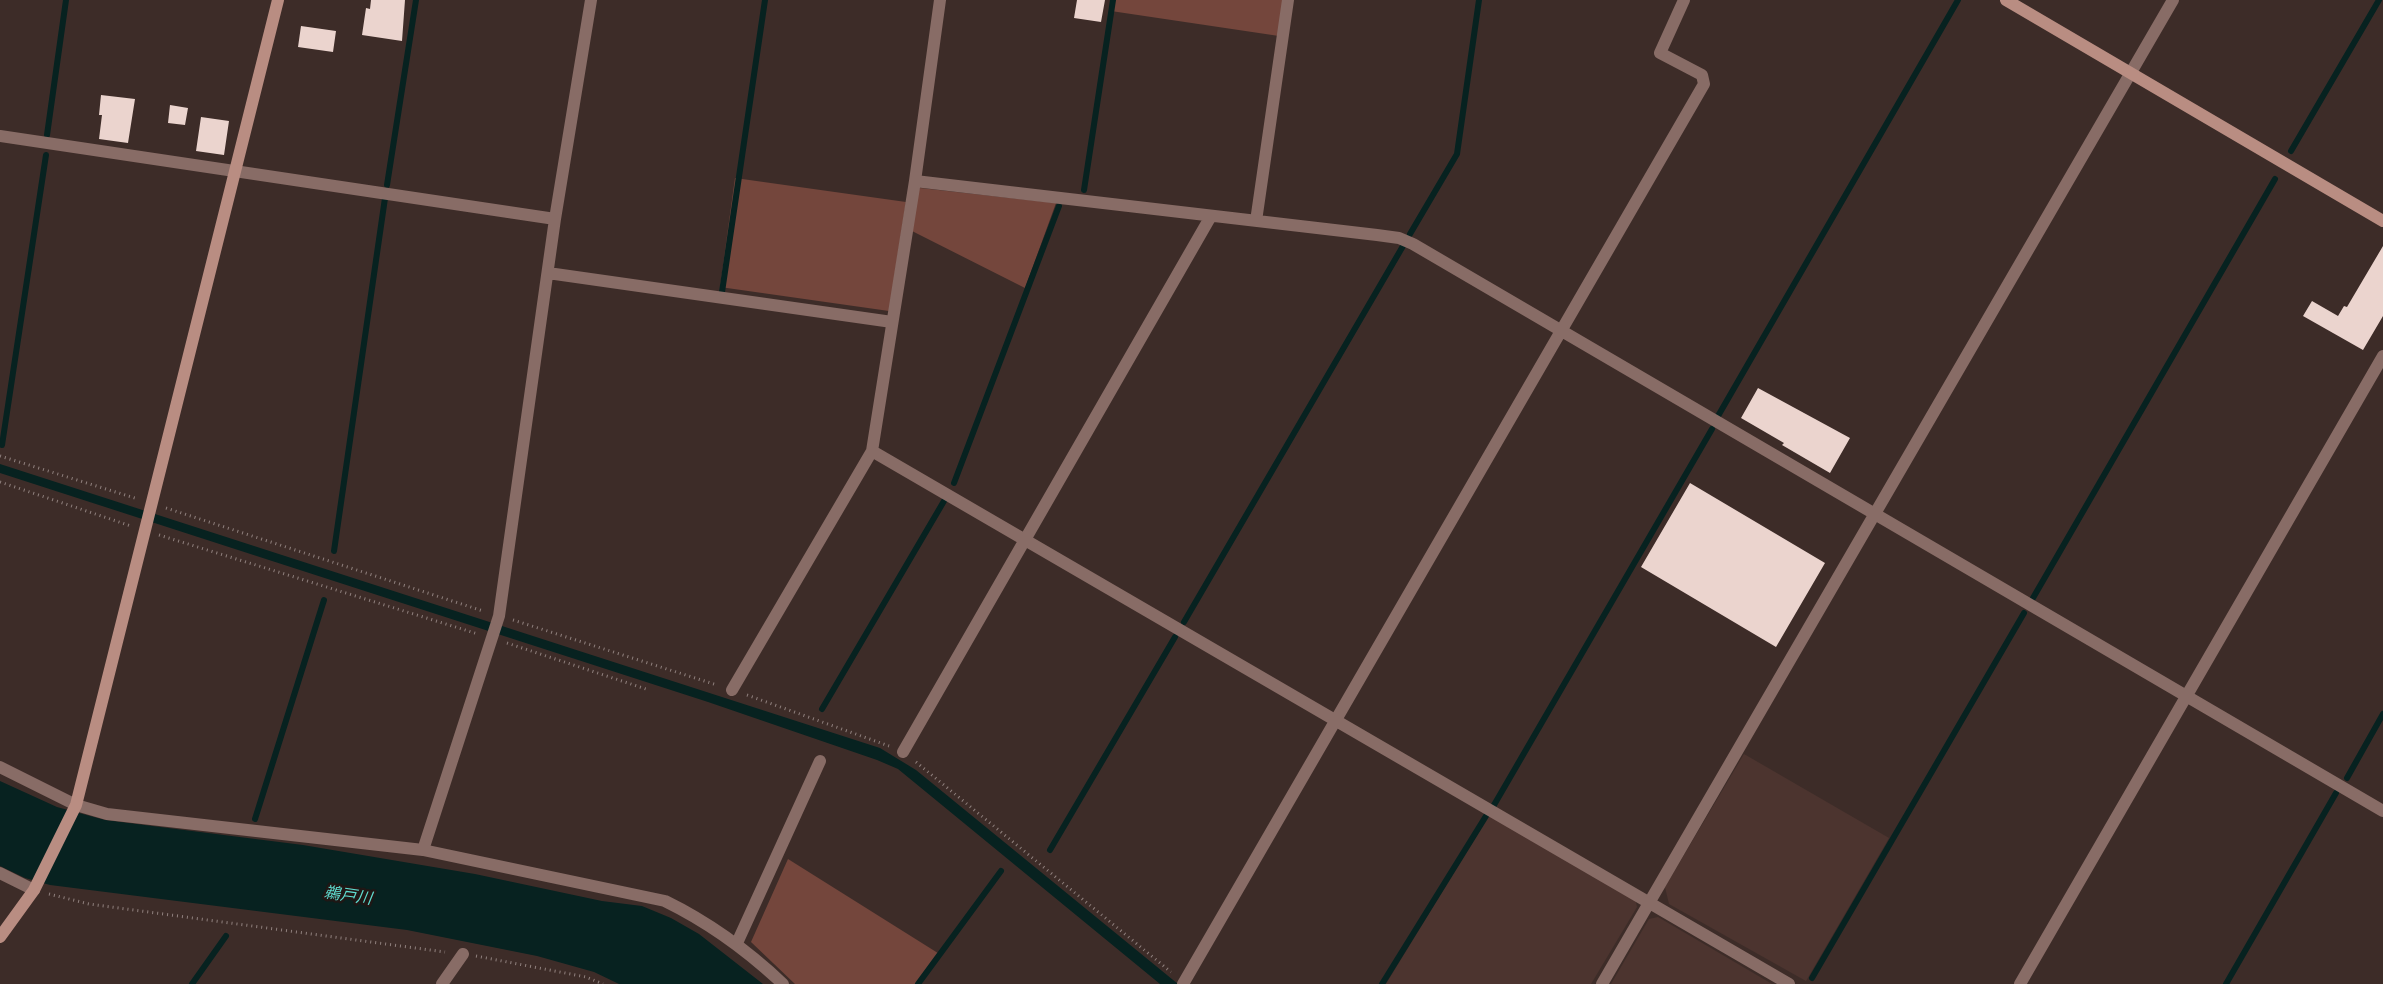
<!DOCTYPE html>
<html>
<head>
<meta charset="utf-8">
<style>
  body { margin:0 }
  canvas { display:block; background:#3d2c28 }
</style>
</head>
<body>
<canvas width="2383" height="984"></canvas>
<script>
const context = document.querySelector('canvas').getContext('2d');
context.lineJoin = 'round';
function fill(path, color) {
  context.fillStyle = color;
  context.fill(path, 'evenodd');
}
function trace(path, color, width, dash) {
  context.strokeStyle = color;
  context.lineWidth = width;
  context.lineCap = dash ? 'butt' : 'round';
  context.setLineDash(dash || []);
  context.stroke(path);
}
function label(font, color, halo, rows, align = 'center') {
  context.font = font + ' Figtree,"Noto Sans JP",sans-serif';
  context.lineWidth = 5;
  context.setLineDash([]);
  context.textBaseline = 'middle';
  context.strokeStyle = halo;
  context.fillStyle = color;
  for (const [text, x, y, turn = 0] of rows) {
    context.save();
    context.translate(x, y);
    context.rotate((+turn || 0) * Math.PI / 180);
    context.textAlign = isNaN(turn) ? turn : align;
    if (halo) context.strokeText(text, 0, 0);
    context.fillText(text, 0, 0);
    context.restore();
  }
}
fill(new Path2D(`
  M1744 754 1889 838 1806 981 1669 904 1665 887Z
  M1489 815 1635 898 1637 907 1591 984H1386Z
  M1658 917 1772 984H1611L1649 919Z`), '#4c342f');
fill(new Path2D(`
  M1113 0H1284L1279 36 1111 11Z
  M735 178 906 202 889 311 720 287Z
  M920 188 1056 203 1025 288 912 231 916 194Z
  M788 859 941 955 921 984H795L751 942Z`), '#74463c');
fill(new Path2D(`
  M0 464 880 748 916 770 1178 984H1160L898 769 877 760 708 702 0 473Z
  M0 781 57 807 105 820 303 845 475 874 602 901 642 906 671 918 699 934 763 984H619L594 972 537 956 407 930 50 885 25 878 0 866Z`), '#072220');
trace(new Path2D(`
  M47 135 66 0
  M2291 151 2379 0
  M387 185 416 0
  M1084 190 1113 0
  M1410 234 1457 154 1479 0
  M722 292 765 0
  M1718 416 1958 0
  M2 445 46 155
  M954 483 1059 206
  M334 551 385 198
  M2033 598 2275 179
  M1184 622 1403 246
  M822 709 944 501
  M2347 778 2383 714
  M1494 805 1712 429
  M255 819 324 600
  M1050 850 1175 637
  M1812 978 2024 613
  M192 984 226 936
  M918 984 1001 871
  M1382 984 1486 816
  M2226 984 2336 793`), '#072220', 6);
fill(new Path2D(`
  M371 0H405L402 41 362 35 366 8 370 9Z
  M1077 0H1105L1101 22 1074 18Z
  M301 26 336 31 333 52 298 47Z
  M101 95 135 99 128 143 99 139 102 115H99Z
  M170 105 188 108 185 125 168 123Z
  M201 117 229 121 224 155 196 151Z
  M2383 246V316L2363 350 2303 316 2312 301 2338 316 2344 306 2347 307Z
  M1758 388 1850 438 1830 473 1782 445 1784 443 1741 418Z
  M1690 483 1825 563 1776 647 1641 567Z`), '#ebd4ce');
trace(new Path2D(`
  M0 456 138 499
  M0 482 131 526
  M166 508 483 611
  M159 535 478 634
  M513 620 717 685
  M507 643 649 690
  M747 695 889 746
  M916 762 1171 972
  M49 894 89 904 445 952
  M476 956 586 977 603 984`), '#90817e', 3, [1, 4]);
trace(new Path2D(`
  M0 136 555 219
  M915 181 1377 235 1399 238 1413 244 2383 811
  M1256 221 1288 0
  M548 273 892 322
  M872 451 1789 984
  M732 690 872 451 915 181 940 0
  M903 752 1211 216
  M0 767 76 805 107 814 423 850 665 901C710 923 747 950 783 984
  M423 850 499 616 555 219 591 0
  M0 873 34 890
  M737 943 820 761
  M442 984 463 954
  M1183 984 1704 84 1702 75 1660 53 1684 0
  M1602 984 2173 0
  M2020 984 2383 356`), '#886c66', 12);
trace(new Path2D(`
  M2006 0 2383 221
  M0 937 34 890 76 805 278 0`), '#b98d82', 12);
label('italic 16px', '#5fdcd0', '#1f1715', [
  ["鵜戸川",348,896,8]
]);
</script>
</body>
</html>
